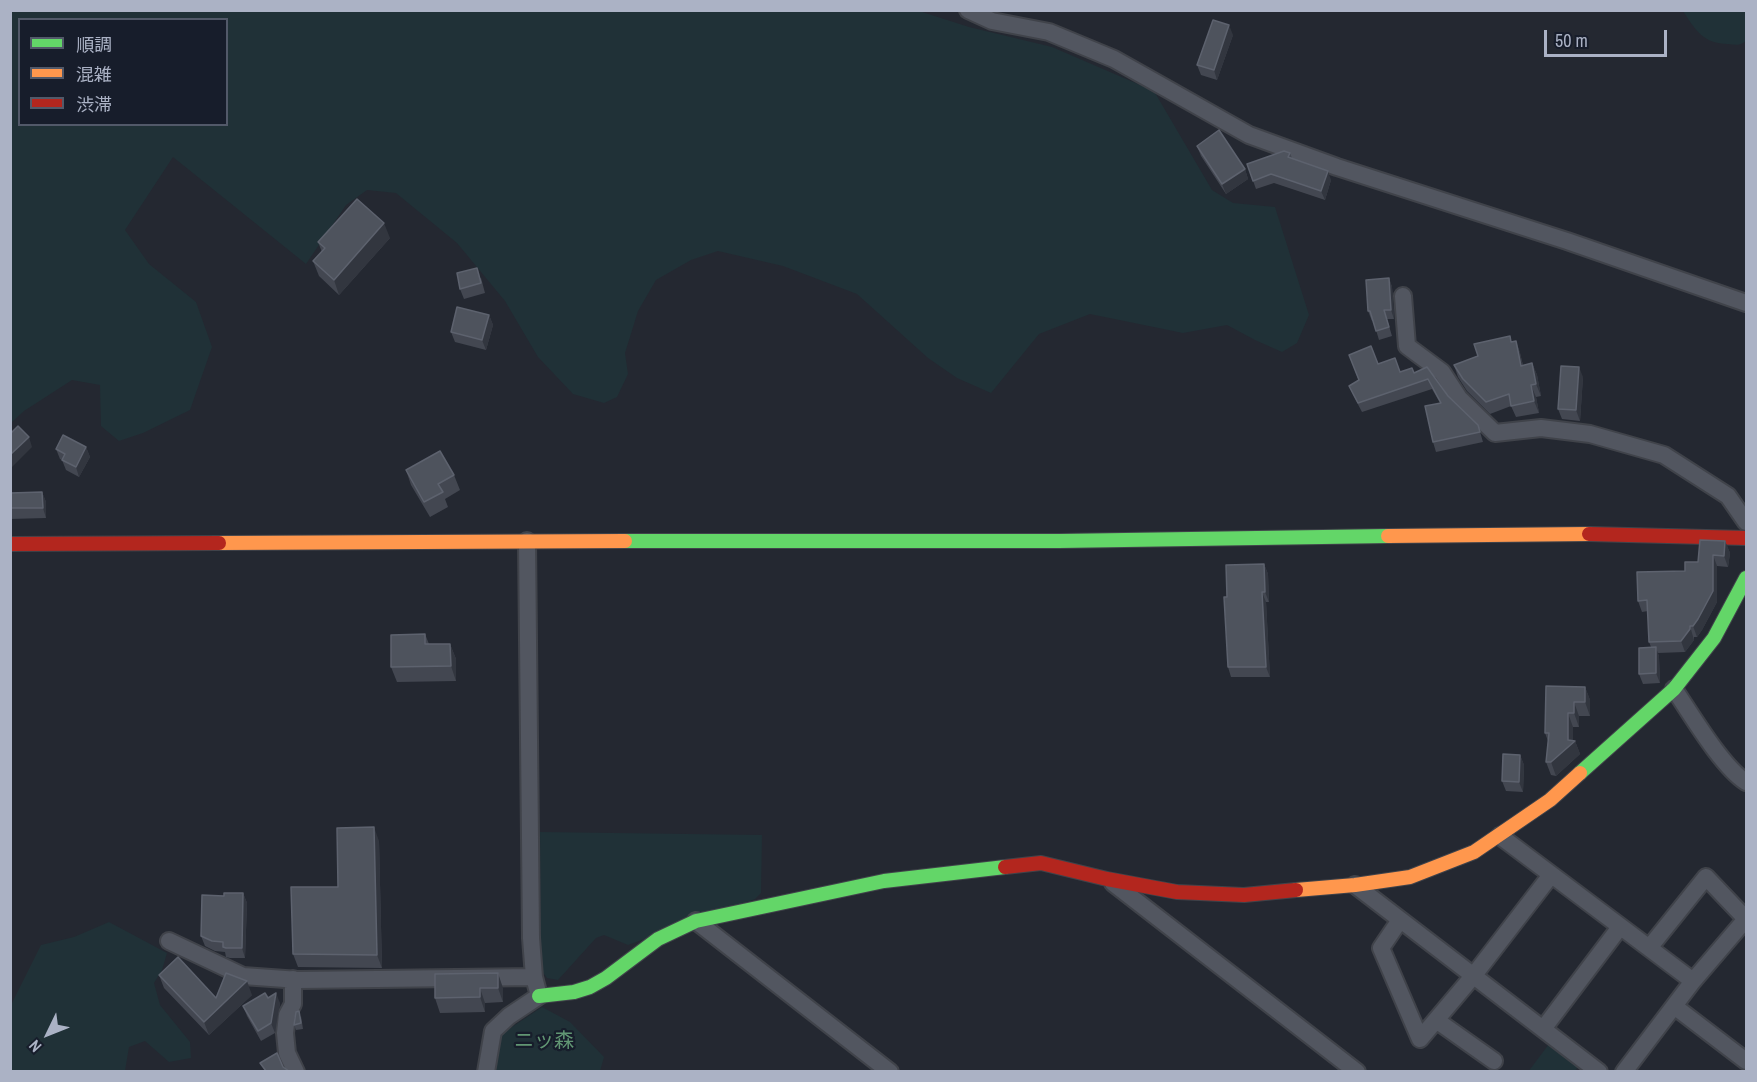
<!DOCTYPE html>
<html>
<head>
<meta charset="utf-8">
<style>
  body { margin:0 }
  #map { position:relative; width:1757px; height:1082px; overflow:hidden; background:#242831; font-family:"Archivo Narrow","Noto Sans JP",sans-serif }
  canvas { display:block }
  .frame { position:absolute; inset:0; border:12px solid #abb2c5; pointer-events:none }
  .legend { position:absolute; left:18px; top:18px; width:210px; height:108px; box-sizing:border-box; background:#171d2b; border:2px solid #525969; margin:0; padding:8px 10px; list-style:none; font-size:18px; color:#abb2c5 }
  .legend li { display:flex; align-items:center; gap:12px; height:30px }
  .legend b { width:30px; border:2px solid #525969 }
  .north { position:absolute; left:18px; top:1004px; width:60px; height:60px; -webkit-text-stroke:4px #171d2b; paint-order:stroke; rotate:227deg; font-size:16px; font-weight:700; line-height:24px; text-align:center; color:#abb2c5 }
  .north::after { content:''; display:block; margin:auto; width:21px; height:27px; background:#abb2c5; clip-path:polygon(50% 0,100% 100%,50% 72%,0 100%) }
  .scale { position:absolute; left:1544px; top:30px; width:123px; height:27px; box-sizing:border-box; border:3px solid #abb2c5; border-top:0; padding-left:8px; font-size:18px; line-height:21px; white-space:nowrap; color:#abb2c5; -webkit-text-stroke:4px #171d2b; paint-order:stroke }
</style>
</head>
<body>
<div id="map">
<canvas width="1757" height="1082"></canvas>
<div class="frame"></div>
<ul class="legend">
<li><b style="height:8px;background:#63d668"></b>順調</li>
<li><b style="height:8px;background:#ff974d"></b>混雑</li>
<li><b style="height:8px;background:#b3261e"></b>渋滞</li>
</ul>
<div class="north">N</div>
<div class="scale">50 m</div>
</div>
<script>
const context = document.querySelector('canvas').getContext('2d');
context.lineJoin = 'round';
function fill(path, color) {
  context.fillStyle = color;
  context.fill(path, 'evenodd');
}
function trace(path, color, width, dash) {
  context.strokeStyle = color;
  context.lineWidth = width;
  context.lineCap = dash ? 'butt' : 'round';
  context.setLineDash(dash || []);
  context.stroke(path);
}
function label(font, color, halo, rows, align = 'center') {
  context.font = font + ' "Archivo Narrow","Noto Sans JP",sans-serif';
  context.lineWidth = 4.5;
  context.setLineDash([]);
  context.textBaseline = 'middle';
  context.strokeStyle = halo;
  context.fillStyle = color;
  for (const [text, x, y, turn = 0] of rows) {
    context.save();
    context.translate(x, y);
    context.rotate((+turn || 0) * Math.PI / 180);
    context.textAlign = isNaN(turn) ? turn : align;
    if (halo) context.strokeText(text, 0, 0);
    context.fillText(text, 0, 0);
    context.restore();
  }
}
fill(new Path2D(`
  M11 11H919L969 27 1052 47 1154 91 1212 190 1233 203 1275 207 1309 315 1297 343 1282 352 1255 340 1227 325 1183 333 1090 314 1039 334 991 393 957 378 928 358 857 294 783 266 718 251 691 260 656 280 638 311 625 353 628 374 617 397 604 403 573 394 538 357 505 301 457 243 396 193 367 190 346 205 306 264 173 157 125 230 149 264 196 302 212 347 190 410 143 433 119 441 101 426 100 385 72 380 24 411 11 423ZM20 20H226V124H20Z
  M1683 11H1746V41C1740 46 1735 45 1728 44 1704 44 1695 30 1683 11Z
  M540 832 762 835 761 893 755 899 628 945 604 935 596 938 558 980 547 978 541 970Z
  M109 922 167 953 162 970 154 983 160 1005 190 1042 191 1058 169 1062 145 1041 129 1047 125 1071H11V1005L41 945 74 937Z
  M542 1007 570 1022 604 1057 600 1071 492 1072 500 1035Z
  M1549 1044 1578 1067 1575 1071 1528 1072Z`), '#203137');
const street = new Path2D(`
  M968 10 992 21 1049 32 1114 59 1249 135 1337 167 1567 241 1746 303
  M1403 296 1407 346 1442 372 1459 398 1495 433 1541 428 1590 434 1664 455 1728 496 1746 522
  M1674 689C1691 714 1722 767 1746 782
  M1500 836 1693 981 1624 1072
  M1113 883 1357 1072
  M1355 885 1599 1072
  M1400 920 1381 948 1420 1039 1474 975 1551 875
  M696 921 890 1072
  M169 941 243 976 299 980 534 977
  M1649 948 1706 877 1746 919 1693 981
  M293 979V1004L287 1015 285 1033 287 1053 296 1072
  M1674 1006 1746 1061
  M1436 1020 1494 1061
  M1543 1029 1620 927
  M486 1072 493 1031 509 1016 539 996 534 977 531 938 527 541`);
const fast = new Path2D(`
  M625 541H1059L1388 536
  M1580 773 1674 689 1714 638 1746 578
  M539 996 574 992 590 987 606 978 658 939 696 921 884 881 1005 867`);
const slow = new Path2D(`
  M1388 536 1589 534
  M219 543 625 541
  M1296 890 1355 885 1410 877 1474 852 1550 800 1580 773`);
const jam = new Path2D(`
  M1589 534 1746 538
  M10 544 219 543
  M1005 867 1041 863 1107 879 1177 892 1244 895 1296 890`);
trace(street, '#40434a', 20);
trace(fast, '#40434a', 16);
trace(slow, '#40434a', 16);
trace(jam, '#40434a', 16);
trace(street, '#525660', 16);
trace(fast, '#63d668', 14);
trace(slow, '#ff974d', 14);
trace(jam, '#b3261e', 14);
fill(new Path2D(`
  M1233 35 1217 80 1201 75 1197 65Z
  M1197 146 1245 169 1248 179 1226 194 1201 156Z
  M1290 153 1292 158 1331 180 1325 200 1274 183 1256 189 1247 164Z
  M390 238 339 295 319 276 313 261 322 252 318 242Z
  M481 278 485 293 464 299 460 289Z
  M1389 278 1392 287 1394 319H1387L1392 336 1379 340 1373 320 1372 321 1368 311Z
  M489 315 493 325 486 350 455 342 451 332Z
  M1516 341 1520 353 1523 365 1532 363 1537 375 1541 396 1536 397 1539 413 1516 417 1511 406 1490 414 1467 391 1458 377 1454 365Z
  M1349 355 1400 372 1414 373 1427 367 1448 396 1478 425 1483 442 1436 452 1433 442 1440 403 1432 389 1362 412 1353 395 1349 386 1359 381Z
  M1583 377 1580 421 1562 419 1558 409Z
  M86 447 90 457 79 477 66 470 62 460 60 459 56 449Z
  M406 470 454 475 460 490 445 499 448 507 430 517 411 485Z
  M42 492 46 502V518L10 519V493Z
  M1725 541 1730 553 1728 567 1717 566V602L1702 630 1697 637H1694V640L1685 652 1658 653 1659 657 1660 683 1643 684 1639 674 1651 647 1649 642 1648 611 1642 612 1638 601 1685 571Z
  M1264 564 1268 574 1269 602H1266L1270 677H1231L1228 667 1227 597Z
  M425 634 429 644H450L456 659V681L397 682 391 667Z
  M1585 687 1590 700V716H1579V727H1573V740L1575 741 1580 754 1556 776 1551 775 1546 762 1548 741 1545 733Z
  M1520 755 1524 765 1523 792 1506 791 1502 781Z
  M379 841 382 968 298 967 293 954 338 887Z
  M243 893 247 903 245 958H230L226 957 225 952 215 951 205 946 201 936 224 896Z
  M435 974 503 988V1002L485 1003V1012L440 1013 435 998Z
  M159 975 216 998 252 995 209 1035 164 988Z
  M268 998 280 1003 275 1033 261 1041 247 1016 243 1006Z
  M301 1016 303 1029 296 1030 294 1025Z`), '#434751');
fill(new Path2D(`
  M1229 25 1233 35 1217 80 1214 70Z
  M1245 169 1248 179 1226 194 1222 184Z
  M1328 171 1331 180 1325 200 1321 191Z
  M384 223 390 238 339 295 334 280Z
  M1389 278 1392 287 1394 319 1391 310Z
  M489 315 493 325 486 350 482 340Z
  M1516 341 1520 353 1525 378 1521 366Z
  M1532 363 1537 375 1541 396 1536 384Z
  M1579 367 1583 377 1580 421 1576 410Z
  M1531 385 1536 397 1539 413 1534 401Z
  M29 437 32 447 10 469V455Z
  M86 447 90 457 79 477 76 467Z
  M42 492 46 502V518L43 508Z
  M1725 541 1730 553 1728 567 1724 556Z
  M1713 555 1717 566V602L1702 630 1697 637 1693 626Z
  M1264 564 1268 574 1269 602 1265 592Z
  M1262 592 1266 602 1270 677 1266 667Z
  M1690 626 1694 640 1685 652 1681 641Z
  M450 644 456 659V681L451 666Z
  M1656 647 1659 657 1660 683 1656 673Z
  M1585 687 1590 700V716L1585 702Z
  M1574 702 1579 716V727L1574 713Z
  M1568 713 1573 727V743L1575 741 1580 754 1556 776 1551 762 1568 740Z
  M1520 755 1524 765 1523 792 1519 782Z
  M374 827 379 841 382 968 377 955Z
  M243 893 247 903 245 958 242 948Z
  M498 973 503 988V1002L498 988Z
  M247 981 252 995 209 1035 204 1022Z
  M480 988 485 1003V1012L480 997Z
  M276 993 280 1003 275 1033 271 1023Z`), '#32363f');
const building = new Path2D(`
  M1213 20 1229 25 1214 70 1197 65Z
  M1219 130 1245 169 1222 184 1197 146Z
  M1284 151 1290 153 1288 157 1328 171 1321 191 1271 174 1253 181 1247 164Z
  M357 199 384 223 334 280 313 261 325 248 318 242Z
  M477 268 481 283 460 289 457 273Z
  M1389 278 1391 310H1384L1389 327 1376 331 1370 311H1368L1366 280Z
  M457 307 489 315 482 340 451 332Z
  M1510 336 1511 342 1516 341 1521 366 1532 363 1536 384 1531 385 1534 401 1511 406 1509 394 1486 402 1463 379 1454 365 1478 356 1474 344Z
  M1371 346 1378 364 1395 358 1400 372 1412 368 1414 373 1427 367 1448 396 1478 425 1480 432 1433 442 1425 406 1441 403 1428 379 1358 403 1349 386 1359 380 1349 355Z
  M1561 366 1579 367 1576 410 1558 409Z
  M18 426 29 437 10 455V434Z
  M63 435 86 447 76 467 62 460 65 454 56 449Z
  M440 451 454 475 438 484 443 492 424 502 406 470Z
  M42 492 43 508H10V493Z
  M1700 540 1725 541 1724 556 1713 555V591L1698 619 1693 626H1690V629L1681 641 1649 642 1647 600 1638 601 1637 572 1685 571V562H1698Z
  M1264 564 1265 592H1262L1266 667H1228L1224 597H1227L1226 565Z
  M425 634V644H450L451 666 391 667V635Z
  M1656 647V673L1639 674V648Z
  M1546 686 1585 687V702H1574V713H1568V740L1575 741 1551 762H1546L1549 733H1545Z
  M1503 754 1520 755 1519 782 1502 781Z
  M374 827 377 955 293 954 291 887H338L337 828Z
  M224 893H243L242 948H226L223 947V942L212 941 201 936 202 895 224 896Z
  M178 957 216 998 226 973 247 981 204 1022 159 975Z
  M498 973V988H480V997L435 998V974Z
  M265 993 268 998 276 993 271 1023 258 1031 243 1006Z
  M299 1011 301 1023 294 1025 296 1012Z
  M277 1053 283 1067 289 1071H266L260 1063Z`);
fill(building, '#4e535d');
trace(building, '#5d626e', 1.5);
label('20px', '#619673', '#171d2b', [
  ["ニッ森",544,1042]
]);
</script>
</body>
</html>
